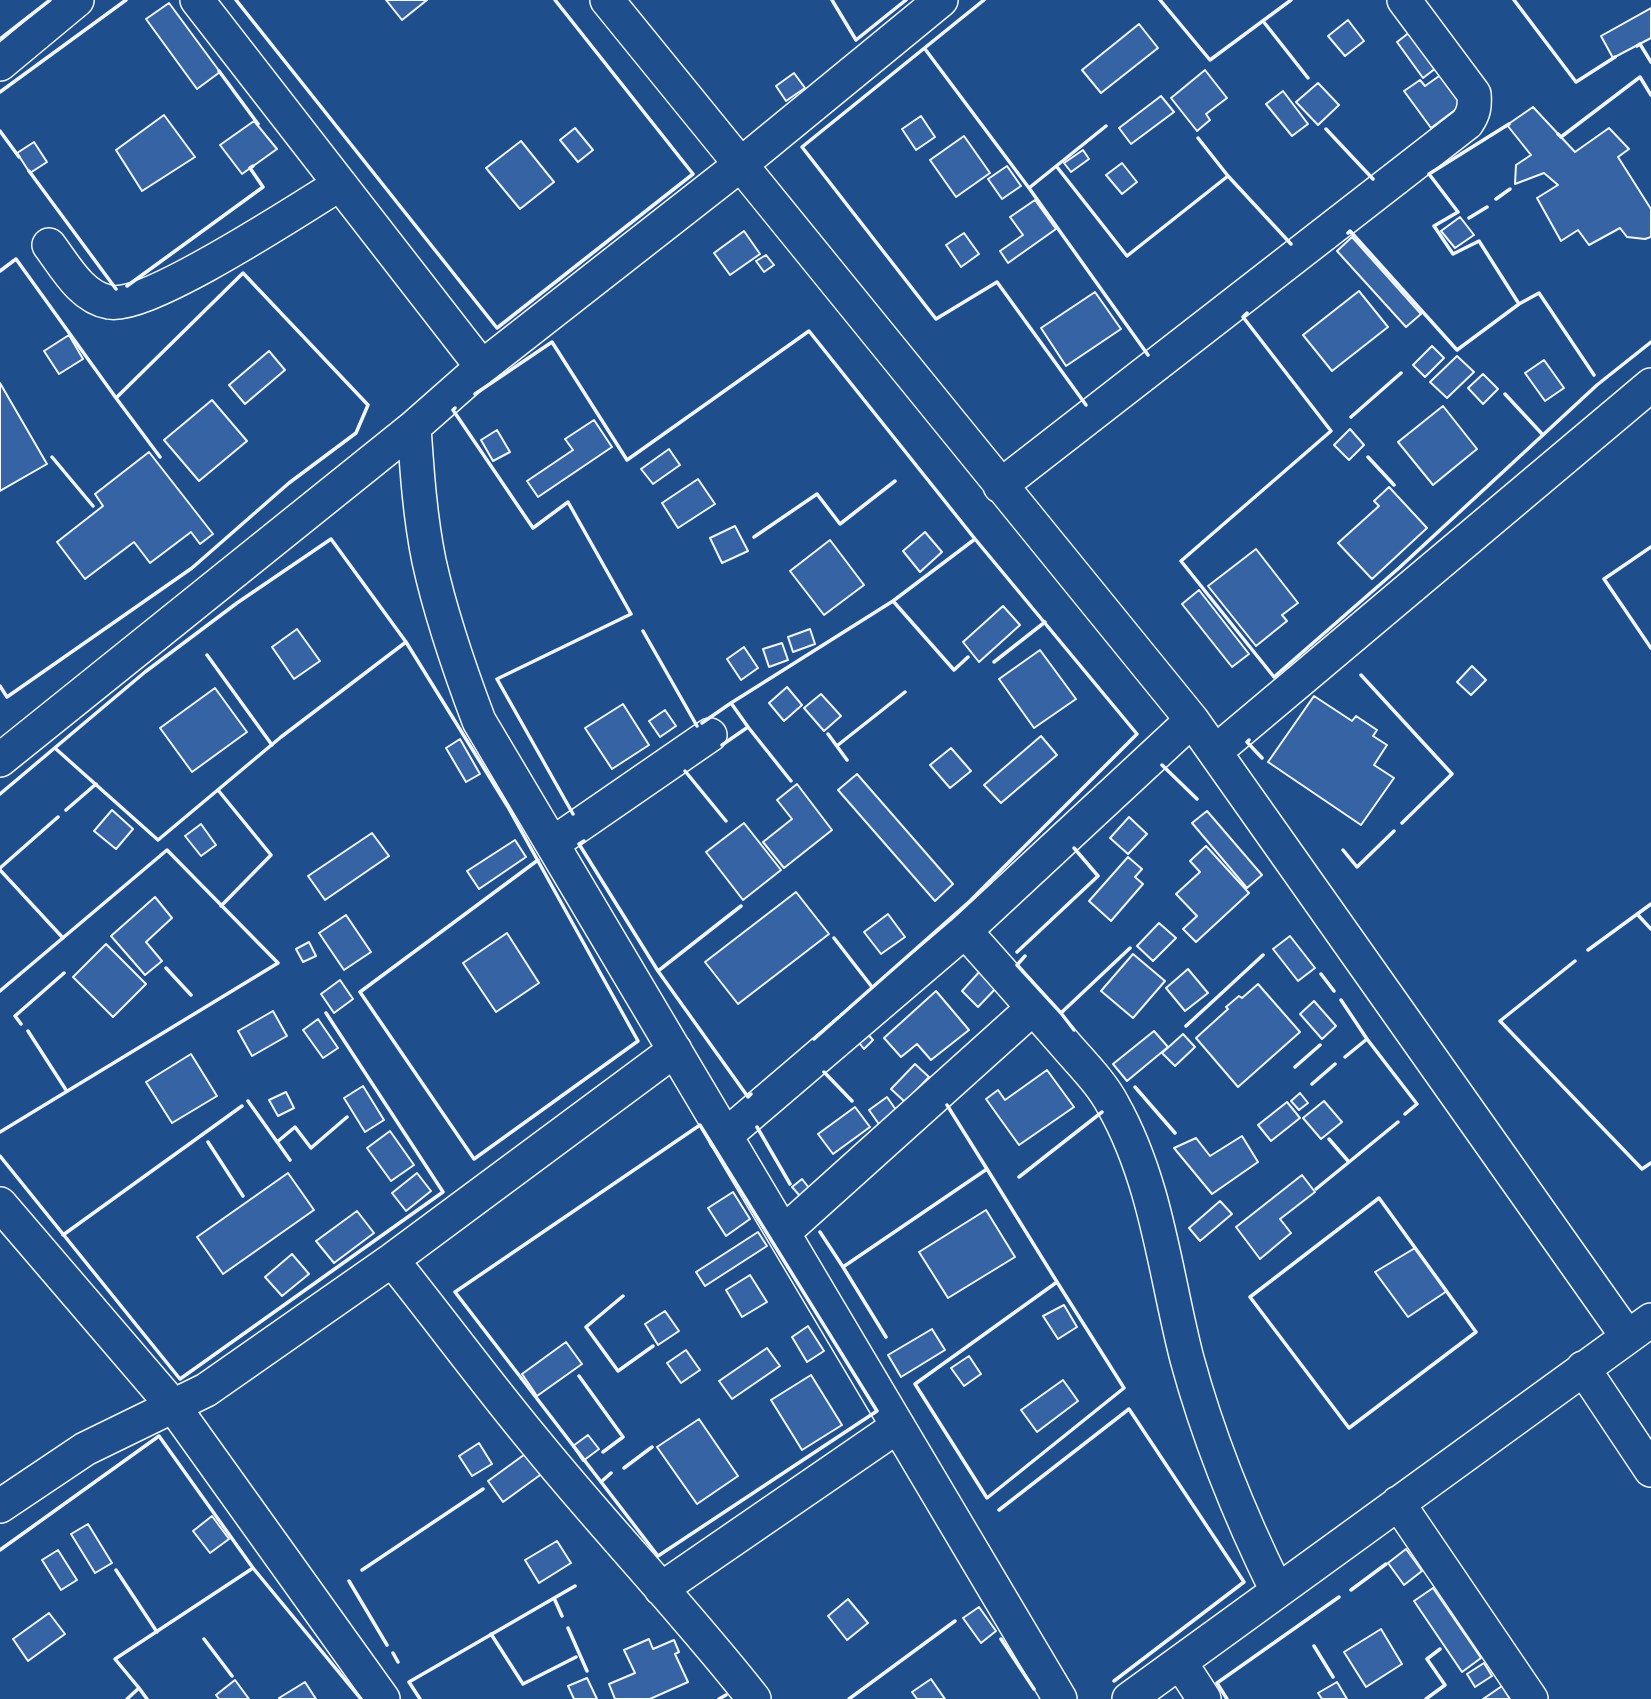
<!DOCTYPE html>
<html>
<head>
<meta charset="utf-8">
<style>
  body { margin:0 }
  canvas { display:block; background:#1f4e8c }
</style>
</head>
<body>
<canvas width="1651" height="1699"></canvas>
<script>
const context = document.querySelector('canvas').getContext('2d');
context.lineJoin = 'round';
function fill(path, color) {
  context.fillStyle = color;
  context.fill(path, 'evenodd');
}
function trace(path, color, width, dash) {
  context.strokeStyle = color;
  context.lineWidth = width;
  context.lineCap = dash ? 'butt' : 'round';
  context.setLineDash(dash || []);
  context.stroke(path);
}
const building = new Path2D(`
  M386 0H427L402 20Z
  M169 3 220 72 197 89 146 19Z
  M1651 8V38L1613 58 1601 36Z
  M1348 20 1364 41 1345 56 1328 36Z
  M1139 24 1158 48 1101 93 1082 70Z
  M1410 32 1436 68 1423 78 1397 42Z
  M1205 70 1227 98 1206 114 1210 120 1197 131 1171 98Z
  M794 73 805 88 786 101 776 86Z
  M1442 74 1463 104 1431 128 1404 91 1420 80 1425 86Z
  M1318 83 1339 105 1318 125 1296 102Z
  M1283 91 1308 124 1292 136 1266 104Z
  M1161 96 1174 112 1131 144 1119 128Z
  M1533 107 1575 152 1609 128 1629 149 1618 157 1651 209V237L1645 239 1627 237 1620 228 1589 245 1578 230 1561 241 1537 198 1558 185 1544 173 1515 184 1516 165 1531 155 1507 125Z
  M164 115 195 157 142 191 116 150Z
  M921 116 935 137 916 150 902 129Z
  M254 121 277 149 242 174 220 145Z
  M575 128 593 150 578 162 560 140Z
  M964 136 990 173 956 197 930 160Z
  M521 141 554 182 520 209 486 168Z
  M34 142 47 162 30 173 17 153Z
  M1083 150 1089 159 1071 172 1064 163Z
  M1122 163 1137 182 1122 194 1106 175Z
  M1007 166 1021 186 1002 199 988 179Z
  M1035 200 1056 229 1008 263 1000 251 1023 235 1010 217Z
  M1460 217 1474 235 1455 248 1441 231Z
  M744 231 760 254 730 275 714 253Z
  M964 233 979 254 961 267 946 245Z
  M1352 237 1421 314 1406 327 1337 251Z
  M766 255 774 265 764 272 756 261Z
  M1359 291 1388 327 1332 371 1303 335Z
  M1095 292 1121 329 1066 366 1041 328Z
  M69 335 83 359 59 374 44 351Z
  M1432 346 1444 358 1425 377 1413 365Z
  M269 351 285 370 245 404 229 385Z
  M1457 356 1474 372 1447 398 1430 382Z
  M1544 360 1564 388 1545 401 1525 373Z
  M1483 374 1498 389 1483 404 1468 388Z
  M0 383 47 464 0 491Z
  M212 400 247 441 199 481 164 440Z
  M1443 406 1477 449 1433 485 1398 442Z
  M594 420 612 447 538 497 527 481 573 450 565 439Z
  M1350 429 1364 445 1349 460 1334 445Z
  M497 430 510 452 493 461 481 440Z
  M669 449 680 465 653 484 641 469Z
  M149 452 213 534 200 544 191 532 150 563 134 542 85 579 57 542 103 506 95 494Z
  M698 479 715 504 678 528 662 503Z
  M1389 487 1427 528 1372 579 1338 543 1379 506 1374 501Z
  M735 526 748 551 722 563 710 538Z
  M925 532 942 552 920 572 903 551Z
  M830 540 864 585 824 615 790 571Z
  M1256 549 1298 603 1282 615 1287 621 1256 646 1208 586Z
  M1199 590 1249 654 1232 667 1182 604Z
  M1003 606 1020 625 979 662 963 642Z
  M297 629 320 661 294 679 272 647Z
  M810 629 815 644 793 652 788 637Z
  M782 643 788 660 769 667 763 649Z
  M744 647 758 668 741 680 727 659Z
  M1040 650 1076 699 1034 728 999 679Z
  M1472 666 1486 680 1471 695 1457 682Z
  M787 687 802 705 784 721 769 703Z
  M215 688 247 732 192 772 160 728Z
  M821 694 841 716 824 731 804 708Z
  M1314 696 1352 721 1356 716 1377 730 1373 736 1387 745 1374 765 1394 778 1361 825 1268 762Z
  M623 704 649 745 612 769 585 728Z
  M665 710 676 726 660 737 649 721Z
  M1041 736 1057 755 1001 803 984 785Z
  M460 739 480 774 466 782 446 748Z
  M951 748 971 771 950 788 930 765Z
  M857 774 953 884 935 901 838 790Z
  M797 784 832 830 784 868 763 842 792 819 777 800Z
  M112 810 133 829 116 849 94 831Z
  M1207 811 1262 875 1247 888 1192 823Z
  M1129 817 1147 834 1128 854 1110 838Z
  M744 823 781 870 743 900 706 852Z
  M201 824 216 845 201 856 185 836Z
  M372 833 389 856 325 900 308 876Z
  M515 840 526 857 479 889 467 871Z
  M1206 846 1249 893 1196 942 1183 929 1197 916 1176 894 1200 872 1190 861Z
  M1128 857 1142 869 1135 877 1143 884 1111 921 1089 901Z
  M796 892 829 934 738 1004 705 962Z
  M155 897 172 918 146 942 162 961 145 975 111 936Z
  M888 914 905 937 881 954 864 932Z
  M346 915 371 952 344 970 319 933Z
  M1159 923 1176 938 1153 961 1137 946Z
  M507 933 539 983 496 1012 463 963Z
  M1290 936 1315 968 1298 981 1273 949Z
  M309 942 316 956 303 962 296 949Z
  M106 944 146 984 113 1017 73 977Z
  M1133 954 1165 981 1133 1018 1101 991Z
  M1188 969 1208 993 1185 1011 1166 988Z
  M981 970 999 985 978 1007 962 991Z
  M340 980 353 999 334 1013 321 994Z
  M1258 984 1300 1032 1238 1087 1196 1038 1228 1009 1226 1007 1239 996 1242 998Z
  M936 991 969 1030 931 1060 917 1044 901 1057 884 1038Z
  M1314 1001 1336 1026 1322 1039 1300 1014Z
  M273 1011 287 1036 252 1056 238 1031Z
  M318 1019 338 1048 323 1058 303 1030Z
  M1154 1031 1168 1047 1127 1081 1113 1064Z
  M866 1032 873 1040 864 1049 856 1039Z
  M1183 1034 1195 1047 1175 1066 1162 1053Z
  M191 1054 217 1096 172 1123 146 1082Z
  M915 1064 929 1077 905 1102 891 1089Z
  M1047 1070 1074 1107 1019 1145 986 1099 998 1090 1005 1100Z
  M363 1086 384 1120 365 1132 344 1098Z
  M286 1092 294 1108 278 1116 269 1100Z
  M1300 1093 1308 1103 1299 1110 1291 1101Z
  M887 1097 901 1117 883 1130 869 1110Z
  M1324 1101 1342 1122 1321 1139 1303 1118Z
  M1287 1102 1300 1118 1271 1141 1258 1125Z
  M855 1107 870 1127 833 1154 818 1134Z
  M390 1131 414 1165 391 1181 367 1148Z
  M1242 1136 1258 1162 1212 1194 1174 1148 1196 1138 1210 1156Z
  M288 1173 314 1210 223 1274 197 1237Z
  M417 1173 431 1191 406 1211 392 1193Z
  M1302 1175 1315 1192 1280 1219 1291 1233 1260 1259 1236 1227Z
  M802 1179 809 1188 800 1196 792 1187Z
  M733 1192 750 1219 726 1236 708 1208Z
  M1220 1201 1232 1214 1200 1241 1189 1228Z
  M986 1210 1015 1257 948 1298 919 1252Z
  M357 1211 374 1233 334 1263 316 1241Z
  M758 1232 767 1246 705 1286 696 1272Z
  M1415 1248 1447 1291 1408 1317 1375 1272Z
  M292 1254 309 1274 282 1296 265 1277Z
  M750 1275 767 1302 742 1317 726 1290Z
  M1064 1305 1077 1327 1058 1339 1043 1316Z
  M665 1311 679 1331 658 1345 645 1324Z
  M808 1326 824 1351 807 1362 792 1337Z
  M932 1329 945 1350 901 1377 888 1355Z
  M566 1342 582 1364 537 1396 522 1374Z
  M767 1348 780 1366 732 1399 719 1381Z
  M686 1350 700 1370 681 1383 667 1363Z
  M969 1356 981 1374 964 1386 951 1368Z
  M811 1375 842 1425 802 1450 771 1400Z
  M1063 1380 1078 1401 1037 1432 1021 1410Z
  M699 1419 738 1476 697 1504 657 1447Z
  M588 1435 599 1449 583 1461 573 1446Z
  M479 1443 492 1464 472 1476 459 1456Z
  M532 1449 547 1470 503 1502 488 1481Z
  M212 1516 229 1539 210 1553 193 1531Z
  M88 1524 112 1563 95 1573 71 1534Z
  M557 1541 571 1563 539 1583 525 1560Z
  M1406 1549 1422 1571 1404 1585 1388 1563Z
  M58 1550 77 1580 61 1590 42 1560Z
  M1433 1588 1481 1658 1462 1672 1414 1601Z
  M848 1599 868 1623 847 1640 828 1616Z
  M979 1607 996 1631 981 1643 963 1618Z
  M49 1613 65 1634 28 1661 13 1639Z
  M1381 1629 1402 1664 1366 1687 1344 1652Z
  M649 1639 653 1649 674 1640 679 1652 675 1654 688 1682 650 1699H615L609 1684 635 1673 624 1650Z
  M1484 1663 1492 1676 1475 1687 1467 1674Z
  M587 1678 597 1699H574L568 1686Z
  M931 1679 945 1699H917L912 1692Z
  M235 1680 249 1699H219L216 1695Z
  M305 1682 316 1699H279V1698Z
  M1337 1682 1347 1699H1322L1318 1693Z
  M1502 1686 1510 1699H1483Z`);
fill(building, '#3563a3');
trace(building, '#f2f6ff', 2);
const street = new Path2D(`
  M197 0 482 367
  M607 0 1192 720 1627 1336
  M0 64 77 0
  M49 245C65 266 81 297 109 302 147 310 301 208 340 184
  M414 427C417 472 420 517 429 561 441 616 459 668 479 721L1060 1699
  M1000 486 1467 123C1474 113 1475 106 1474 94L1404 0
  M1215 752 1651 385
  M0 760 414 427 482 367 740 165 941 0
  M552 844 710 735
  M965 931C998 968 1031 1005 1064 1043 1080 1062 1101 1082 1113 1105 1157 1183 1165 1274 1187 1359 1209 1440 1240 1516 1277 1591
  M725 1136 965 931 1192 720
  M0 1204 174 1407 383 1699
  M783 1233 1033 1008
  M392 1260C441 1321 487 1384 537 1444 607 1530 685 1611 754 1699
  M1583 1368 1651 1470
  M1398 1503 1531 1699
  M0 1506 85 1449 206 1390 392 1260 675 1050
  M661 1589 898 1426
  M1180 1662 1204 1699
  M1129 1699 1651 1320`);
trace(street, '#f2f6ff', 36);
trace(street, '#1f4e8c', 33);
trace(new Path2D(`
  M236 0 497 328 693 174 555 0
  M832 0 856 40 906 0
  M984 0 802 147 936 319 997 282 1086 405
  M1160 0 1210 60 1291 0
  M1514 0 1576 82 1615 57
  M1263 21 1308 78
  M0 39 50 0
  M1637 46 1640 44 1651 62
  M925 49 1029 188 1148 355
  M219 71 258 124
  M0 92 126 0
  M1326 129 1373 179
  M0 131 19 157
  M1558 134 1561 137 1640 77 1651 95
  M1198 138 1228 176
  M1057 167 1127 256 1228 176 1291 244
  M29 171 116 289
  M1029 188 1106 126
  M1496 199 1510 189
  M1469 218 1487 207
  M1348 233 1350 231 1457 350 1519 304 1479 241 1453 254 1434 226 1458 212 1429 174 1509 124
  M0 271 16 259 116 398 243 273 368 405 356 433 289 483 192 568 7 697 0 686
  M127 286 263 187 250 168 253 166
  M1519 304 1539 293 1594 375
  M1247 313 1243 317 1331 431 1181 561 1274 677 1399 568 1597 385 1651 342
  M475 394 552 342 627 460 809 331 975 539
  M1505 394 1543 435
  M116 398 160 457
  M455 408 453 410 533 528 568 502 631 614 497 679 573 814
  M1351 417 1401 373
  M52 457 93 506
  M1368 457 1394 485
  M754 537 817 494 840 524 895 481
  M1651 547 1604 579 1651 648
  M893 601 954 670 968 657
  M643 631 697 726
  M207 655 272 745
  M994 662 1045 622
  M1361 675 1452 774 1402 823
  M702 723 731 703
  M748 727 731 703 893 601 975 539 1137 734 970 901 814 1039
  M828 734 847 760
  M1249 740 1247 742 1262 758
  M722 745 748 727 791 781
  M838 745 905 692
  M56 749 158 840 281 737 406 642
  M1162 765 1197 799
  M685 771 726 821
  M218 790 271 855 221 906
  M0 794 145 672 237 603 331 539 406 642 508 807 638 1041 474 1159 360 992 538 860
  M66 810 96 784
  M584 841 579 844 658 971 748 1097 751 1094
  M1343 850 1357 867 1394 831
  M0 868 58 817
  M0 870 63 938
  M1637 914 1651 929
  M834 938 872 987
  M1588 950 1651 904
  M1017 952 1098 876 1074 848
  M1025 956 1017 965 1061 1013
  M1575 961 1500 1021 1642 1169 1651 1163
  M166 968 191 995
  M658 971 741 906
  M1321 974 1334 991
  M0 991 167 850 278 963 0 1132
  M1341 1000 1367 1039 1345 1057
  M21 1024 15 1016 64 973
  M1186 1026 1263 955
  M1074 1030 1061 1013 1130 948
  M28 1031 66 1090
  M1367 1039 1417 1104 1405 1114
  M1295 1067 1320 1045
  M824 1072 852 1101
  M1312 1084 1335 1064
  M1135 1087 1175 1133
  M248 1101 290 1160
  M947 1105 987 1169
  M700 1125 877 1411 658 1556 455 1292Z
  M757 1127 790 1184
  M1329 1139 1349 1162
  M208 1142 243 1196
  M277 1142 295 1127 311 1148 347 1117
  M0 1156 180 1379 443 1192 326 1013
  M1019 1177 1102 1112
  M1316 1189 1398 1122
  M1379 1198 1476 1332 1349 1428 1250 1297Z
  M820 1232 843 1267
  M63 1235 242 1106
  M1057 1282 1124 1388 987 1498 915 1384Z
  M623 1296 586 1327 618 1371 653 1346
  M886 1337 843 1267 987 1169 1057 1282
  M579 1376 623 1437 603 1452
  M624 1468 652 1447
  M601 1482 611 1473
  M999 1510 1129 1409 1244 1582 1114 1681
  M0 1550 159 1436 253 1568 361 1699
  M116 1570 157 1632
  M362 1570 483 1489
  M349 1581 387 1645
  M1351 1590 1386 1564
  M554 1598 562 1616
  M568 1628 587 1671
  M491 1634 523 1684 576 1657
  M204 1639 232 1676
  M1001 1639 1034 1689
  M1314 1646 1333 1677
  M393 1653 398 1662
  M139 1688 147 1699
  M127 1699 139 1688 115 1659 253 1568
  M420 1699 409 1682 575 1586
  M719 1699 726 1695
  M849 1699 955 1621
  M1227 1699 1217 1683 1339 1597
  M1426 1699 1445 1685 1427 1659 1440 1649`), '#f2f6ff', 3.5);
</script>
</body>
</html>
